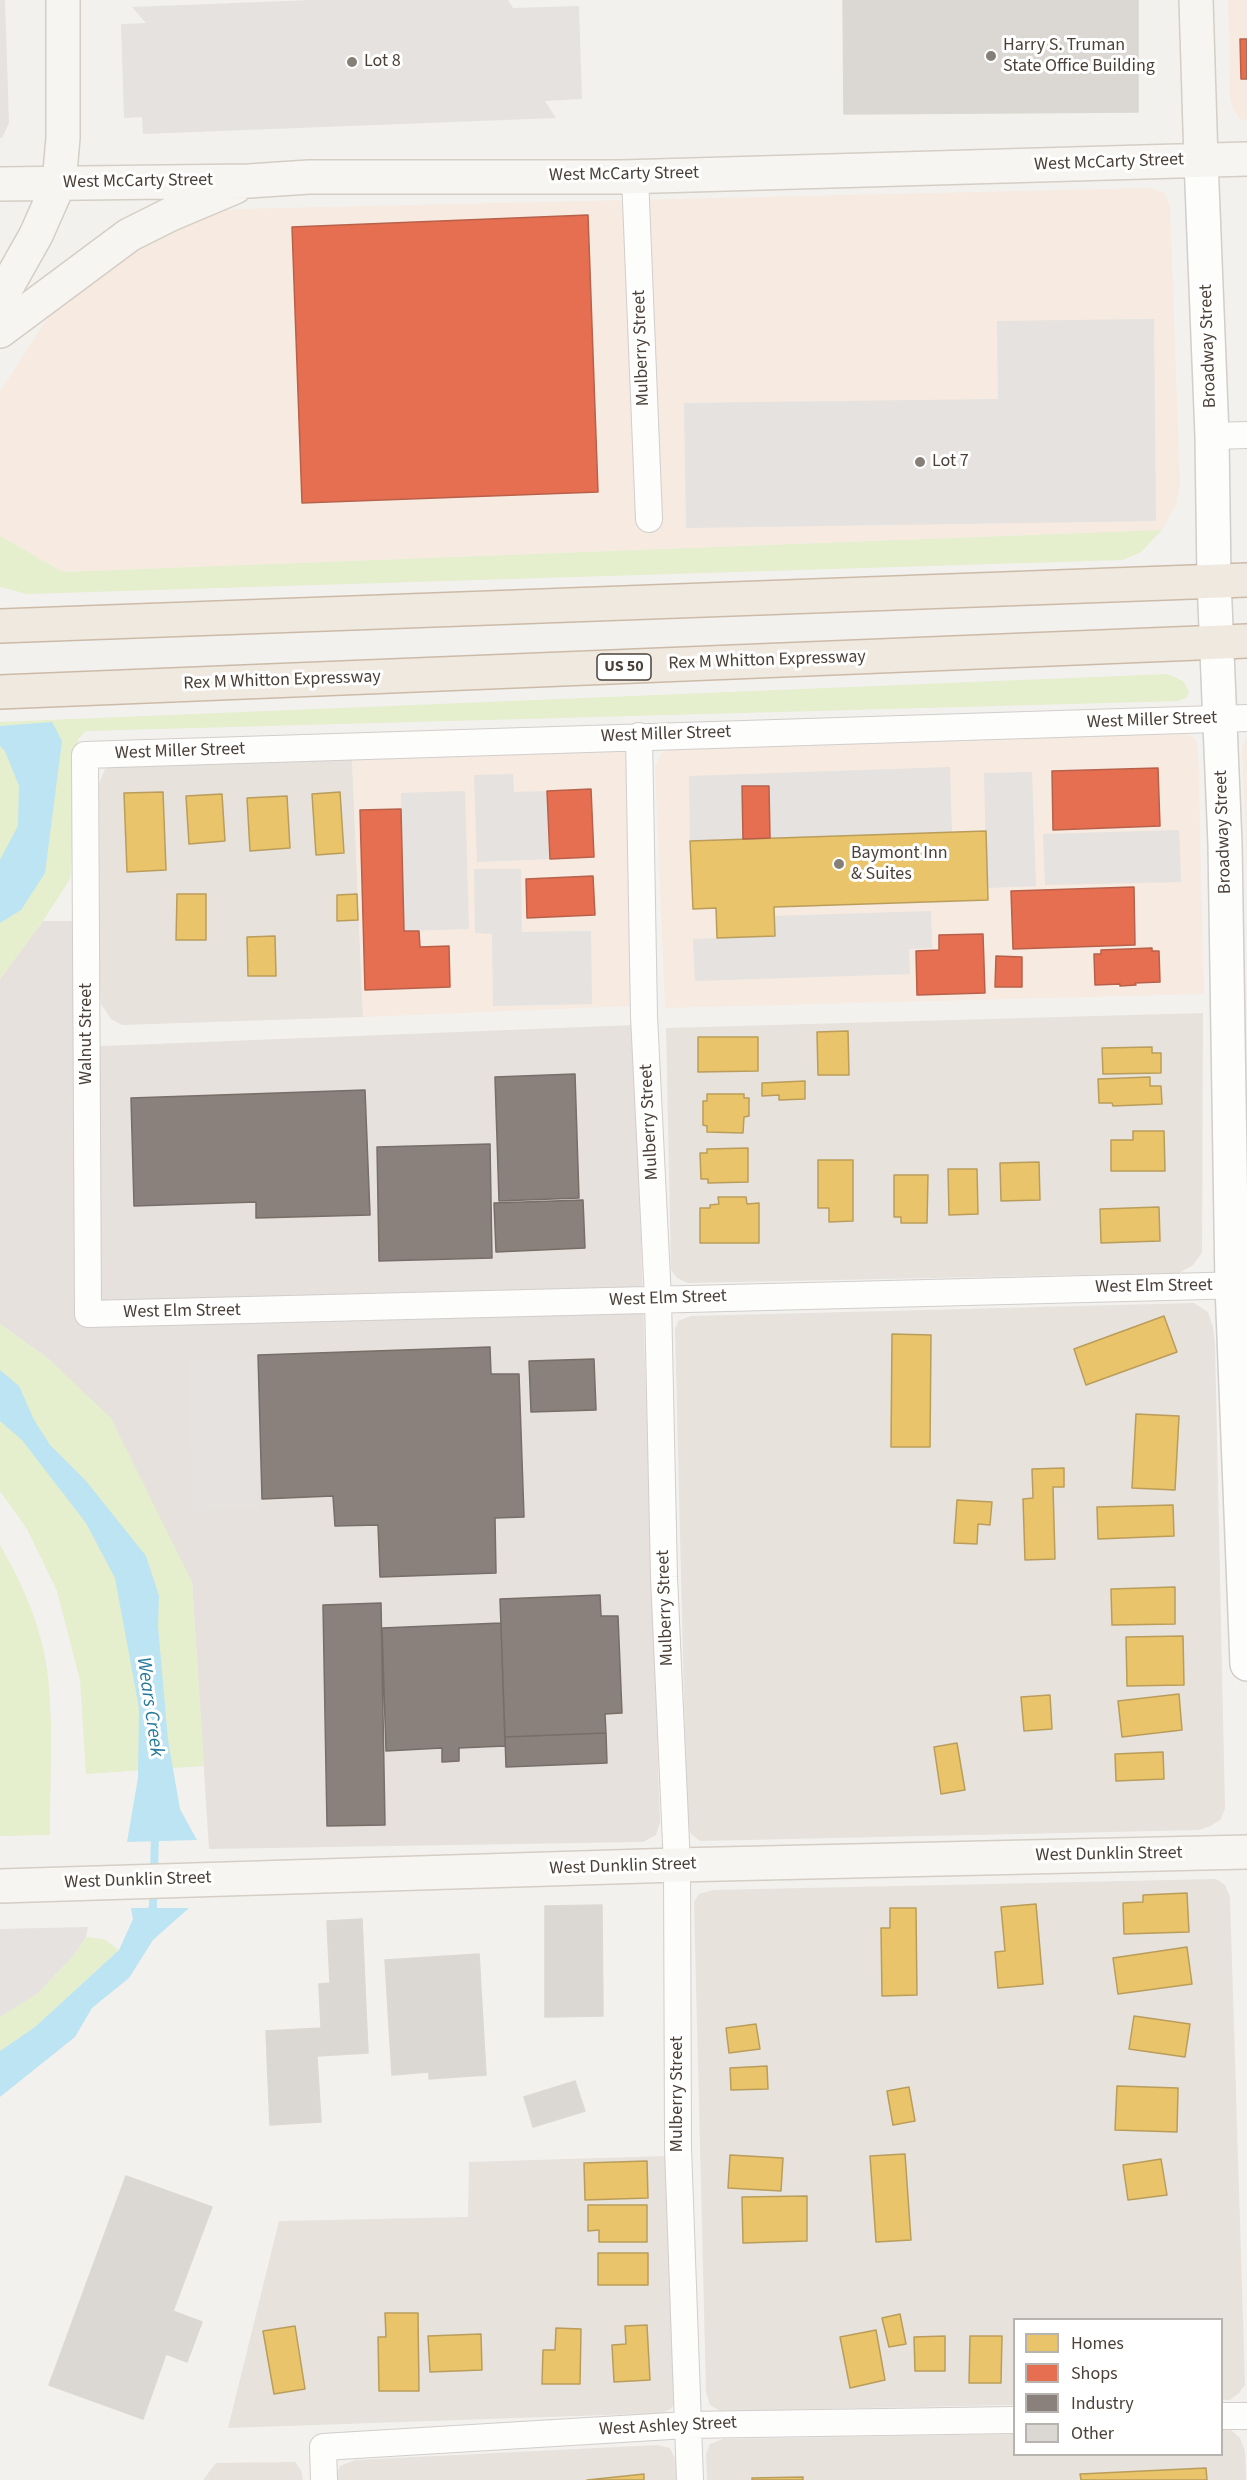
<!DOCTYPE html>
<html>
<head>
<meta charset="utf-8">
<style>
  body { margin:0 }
  #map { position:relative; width:1247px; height:2480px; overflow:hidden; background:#f3f1ee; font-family:"Source Sans 3",sans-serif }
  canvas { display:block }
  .legend { position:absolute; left:1013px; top:2318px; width:210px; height:138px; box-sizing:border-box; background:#fff; border:2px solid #b7b3af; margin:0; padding:8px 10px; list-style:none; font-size:18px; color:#4b4138 }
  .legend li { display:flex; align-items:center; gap:12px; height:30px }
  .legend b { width:30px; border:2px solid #b7b3af }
</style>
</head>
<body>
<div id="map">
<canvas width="1247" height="2480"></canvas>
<ul class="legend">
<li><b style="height:16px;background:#e9c46a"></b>Homes</li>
<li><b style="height:16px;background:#e76f51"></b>Shops</li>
<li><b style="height:16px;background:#8a817c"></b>Industry</li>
<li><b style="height:16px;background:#dbd8d4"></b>Other</li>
</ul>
</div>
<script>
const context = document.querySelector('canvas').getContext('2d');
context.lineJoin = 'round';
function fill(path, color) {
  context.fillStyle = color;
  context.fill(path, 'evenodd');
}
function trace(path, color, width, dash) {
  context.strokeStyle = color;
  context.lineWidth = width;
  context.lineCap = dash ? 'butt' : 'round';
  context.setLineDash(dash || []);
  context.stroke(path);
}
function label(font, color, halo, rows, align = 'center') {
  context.font = font + ' "Source Sans 3",sans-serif';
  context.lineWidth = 6;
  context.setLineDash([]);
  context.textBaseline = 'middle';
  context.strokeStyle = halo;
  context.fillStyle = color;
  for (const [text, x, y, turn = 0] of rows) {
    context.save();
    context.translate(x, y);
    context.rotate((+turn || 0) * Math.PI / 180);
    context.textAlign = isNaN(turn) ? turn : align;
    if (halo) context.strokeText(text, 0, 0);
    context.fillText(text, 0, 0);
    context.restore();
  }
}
fill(new Path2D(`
  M352 755 363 1017 122 1025 111 1019 101 1004 100 992 99 784 105 769 115 763Z
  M1203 1013 1202 1253 1193 1265 1179 1273 688 1283 677 1278 671 1270 666 1028Z
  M1194 1303 1208 1312 1213 1327 1215 1344 1225 1808 1221 1819 1211 1826 1199 1830 700 1841 691 1834 687 1822 675 1329 678 1321 691 1316Z
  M1216 1879 1225 1885 1230 1897 1245 2385 1239 2393 1230 2400H1222V2320H1014V2405L720 2411 710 2405 706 2392 694 1902 699 1894 713 1890Z
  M667 2156 677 2396 672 2408 663 2413 228 2428 279 2221 468 2217 469 2162Z
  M1222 2430H1231L1240 2438 1245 2451 1246 2480H707L706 2454 710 2444 723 2439 1014 2434V2454H1222Z
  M657 2445 670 2448 676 2461 677 2480H334L340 2466 355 2460Z
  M295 2462 301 2470 303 2480H203L216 2463Z`), '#e7e2db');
fill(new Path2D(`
  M1228 0H1247V121L1240 119 1234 111 1230 99Z
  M1149 188 1165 193 1170 207 1180 484 1176 505 1162 530 63 572 0 536V392L53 309 81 280 203 213 238 209Z
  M1187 734 1195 738 1198 747 1204 994 665 1008 655 767 662 753 674 747Z
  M1247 737V874L1242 747Z
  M619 749 627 754 632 1006 363 1017 352 755Z`), '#f6eae1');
fill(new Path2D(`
  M43 921H76L77 1047 634 1025 660 1823 656 1835 643 1842 209 1849 192 1582 50 1360 0 1324V979Z`), '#e6e1dd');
fill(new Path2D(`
  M1162 530 1141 552 1123 560 27 594 0 587V536L63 572Z
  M1167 674 1183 681 1189 691 1187 697 1179 701 86 731 78 739 77 791 70 879 43 921 0 979V722Z
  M0 1324 50 1360 111 1418 192 1582 204 1766 86 1774 80 1680 57 1591 27 1529 0 1491Z
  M0 1545C22 1583 41 1625 47 1669 54 1721 50 1782 50 1835L0 1836Z
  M86 1937 104 1939 119 1950 35 2027 0 2051V2017L37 1994 73 1956Z`), '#e5eecd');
fill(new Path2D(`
  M0 0H5L9 123 2 138H0Z
  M311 0H508L513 8 579 6 582 99 545 101 556 118 143 134 142 117 124 118 121 24 146 23 132 7Z
  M1154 319 1156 521 686 528 684 403 998 399 997 321Z
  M950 767 952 832 690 841 689 776Z
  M1032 772 1036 886 987 888 984 773Z
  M513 774 514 792 547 791 550 859 477 862 474 775Z
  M465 791 469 929 404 931 401 793Z
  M1179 830 1181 882 1045 885 1043 834Z
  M474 869H521L522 932 591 931 592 1004 493 1006 492 934 475 933Z
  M931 911 932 948 909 949 910 974 695 981 693 939 774 936V916Z
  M257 1358 259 1510 191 1511 189 1359Z
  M88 1927 86 1937 73 1956 37 1994 0 2017V1929Z`), '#e5e2df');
fill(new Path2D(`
  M52 722 62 741 45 873 21 910 0 923V860L18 826 19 786 5 751 0 746V726Z
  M0 1370 19 1386 34 1420 50 1445 86 1481 146 1556 159 1596 158 1626 168 1740 180 1809 197 1840 127 1842 138 1778 139 1708 115 1578 86 1523 22 1440 0 1421Z
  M131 1908H189L153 1940 129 1978 92 2008 75 2037 0 2097V2051L35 2027 119 1950 133 1919Z`), '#bce4f3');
const homes = new Path2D(`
  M163 792 166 870 127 872 124 793Z
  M340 792 344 853 316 855 312 794Z
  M222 794 225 841 189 844 186 796Z
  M287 796 290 848 250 851 247 798Z
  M986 831 988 900 774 907 775 936 717 938 716 908 693 909 690 841Z
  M177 894H206V940H176Z
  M357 894 358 920 337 921V895Z
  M275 936 276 976H248L247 937Z
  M848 1031 849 1075H818L817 1032Z
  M698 1037H758V1071L698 1072Z
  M1152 1047V1053H1161V1073L1103 1074 1102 1048Z
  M1150 1077V1086H1161L1162 1104 1113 1106 1112 1103H1099L1098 1079Z
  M805 1081V1099L779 1100V1095L762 1096V1083Z
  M707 1094H744V1098H749V1116L744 1117 743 1133 707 1132V1126L703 1125V1101H707Z
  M1133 1131H1164L1165 1171H1111V1140H1133Z
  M748 1148V1182L708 1183V1179H701L700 1153H707V1149Z
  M818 1160H853V1221L829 1222V1208H818Z
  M1039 1162 1040 1200 1001 1201 1000 1163Z
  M948 1169H977L978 1214 949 1215Z
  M894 1175H928L927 1223H901V1217H894Z
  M718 1197H746L747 1204 759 1203V1243H700V1208H710V1205L719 1204Z
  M1159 1207 1160 1241 1101 1243 1100 1209Z
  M1164 1316 1177 1352 1086 1385 1074 1349Z
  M892 1334 931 1335 930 1447H891Z
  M1136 1414 1179 1416 1175 1490 1132 1488Z
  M1064 1468V1487H1053L1055 1559 1025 1560 1023 1499 1033 1498 1032 1469Z
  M957 1500 992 1502 990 1525 978 1524 977 1544 954 1543Z
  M1173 1505 1174 1536 1098 1539 1097 1507Z
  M1175 1587V1624L1112 1625 1111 1589Z
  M1183 1636 1184 1685 1127 1686 1126 1637Z
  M1179 1694 1182 1730 1122 1737 1118 1701Z
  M1050 1695 1052 1729 1024 1731 1021 1697Z
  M957 1743 965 1790 941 1794 934 1747Z
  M1163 1752 1164 1779 1116 1781 1115 1754Z
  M1187 1893 1189 1932 1124 1934 1123 1903 1143 1902V1895Z
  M1036 1904 1043 1984 998 1988 995 1952 1005 1951 1001 1907Z
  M890 1908H916L917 1995 882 1996 881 1928H890Z
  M1187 1947 1192 1984 1118 1994 1113 1958Z
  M1134 2016 1190 2024 1185 2057 1129 2049Z
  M756 2024 760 2049 729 2053 726 2028Z
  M767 2066 768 2089 731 2090 730 2068Z
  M1117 2086 1178 2088 1177 2132 1115 2130Z
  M909 2087 915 2121 893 2125 887 2091Z
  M905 2154 911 2240 876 2242 870 2156Z
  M730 2155 783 2158 781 2191 728 2188Z
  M1161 2159 1167 2195 1128 2200 1123 2165Z
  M647 2161 648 2198 585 2200 584 2163Z
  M807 2196V2241L743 2243 742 2197Z
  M588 2205H647V2242H599V2230L588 2231Z
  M598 2253H648V2285H598Z
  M385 2313H418L419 2391H379L378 2337H386Z
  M900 2314 906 2344 889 2347 882 2318Z
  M647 2325 650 2380 614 2382 612 2345 626 2344 625 2326Z
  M295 2326 305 2389 274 2394 263 2331Z
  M556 2328 581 2329 580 2384H542L543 2350H555Z
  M876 2330 885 2380 850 2388 840 2337Z
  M481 2334 482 2370 430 2372 428 2336Z
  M945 2336V2371H915L914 2337Z
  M970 2336H1002L1001 2383H969Z
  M1206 2468 1207 2480H1081L1080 2474Z
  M644 2474V2480H587Z
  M803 2477V2480H752V2478Z`);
fill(homes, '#e9c46a');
trace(homes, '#ba9d5b', 1.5);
const shops = new Path2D(`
  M1240 39H1247V79H1241Z
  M588 215 598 492 302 503 292 227Z
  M1158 768 1160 826 1053 830 1052 771Z
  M742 786H769L770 838 743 839Z
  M591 789 594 857 550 859 547 791Z
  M401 809 404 931H419L420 947 449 946 450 987 365 990 360 810Z
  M593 876 595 915 527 918 526 879Z
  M1134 887 1135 945 1013 949 1011 891Z
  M983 934 985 993 917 995 916 951 939 950V935Z
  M1152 948V951H1159L1160 982 1135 983 1136 985 1120 986V984L1095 985 1094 954H1101V950Z
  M996 956 1022 957V987H995Z`);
fill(shops, '#e76f51');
trace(shops, '#b8614a', 1.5);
const industry = new Path2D(`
  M575 1074 579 1198 499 1201 495 1077Z
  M365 1090 370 1215 256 1218V1202L134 1206 131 1098Z
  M490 1144 492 1258 379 1261 377 1147Z
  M583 1200 585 1248 496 1252 494 1203Z
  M490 1347 491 1374H519L524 1517 495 1518 496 1573 380 1577 378 1525 335 1526 333 1496 262 1499 258 1355Z
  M594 1359 596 1410 531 1412 529 1361Z
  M600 1595 601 1616H618L622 1713 605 1714 606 1733 505 1737 500 1599Z
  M381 1603 385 1825 327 1826 323 1605Z
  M501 1623 505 1746 459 1748V1761L442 1762V1748L386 1751 382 1628Z
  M606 1733 607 1763 506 1767 505 1737Z`);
fill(industry, '#8a817c');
trace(industry, '#776e68', 1.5);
trace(new Path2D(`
  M154 1875 155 1833
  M148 1916 153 1907V1890`), '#bce4f3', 8);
const building = new Path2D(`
  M843 0H1138V112L844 114Z
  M602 1905 603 2016 545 2017V1906Z
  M362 1919 368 2053 317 2056 321 2122 270 2125 266 2031 321 2028 319 1984 330 1983 327 1921Z
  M479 1954 486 2075 429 2079V2072L392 2075 385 1960Z
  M575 2081 585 2111 533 2127 524 2097Z
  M126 2176 212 2207 173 2311 202 2322 187 2362 166 2354 143 2419 49 2385Z`);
fill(building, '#dbd8d4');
trace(building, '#dcd8d3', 1.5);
const minor = new Path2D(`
  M635 176 649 519
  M1212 436 1247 435
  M1247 718 85 755 88 1314 1247 1285
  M639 736 644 1016 658 1299 664 1577 677 1865 678 2148 690 2480
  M1222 2416H1247
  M324 2480 323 2447 687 2425 1014 2420`);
const tertiary = new Path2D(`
  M1201 160 1212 436 1214 580 1225 844 1232 1286 1247 1664`);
const secondary = new Path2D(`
  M1196 0 1201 160
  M0 184 249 181 309 177H622L1247 159
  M0 299 36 235 59 183 63 138V0
  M0 331 129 235 171 214 235 187
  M0 1886 677 1865 1247 1852`);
const trunk = new Path2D(`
  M0 626 1247 580
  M0 692 1247 641`);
trace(minor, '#d1cecb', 28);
trace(tertiary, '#d1cecb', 36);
trace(secondary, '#d4cec5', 36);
trace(trunk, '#ccbaa8', 36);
trace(minor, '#fdfdfc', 26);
trace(tertiary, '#fdfdfc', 33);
trace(secondary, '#f7f5f1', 33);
trace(trunk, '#f0e9e0', 33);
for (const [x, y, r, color] of [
  [991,56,6,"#867f78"],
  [352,62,6,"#867f78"],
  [920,462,6,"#867f78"],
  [839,864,6,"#867f78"]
]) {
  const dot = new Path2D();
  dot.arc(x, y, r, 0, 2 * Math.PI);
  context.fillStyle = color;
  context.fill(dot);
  trace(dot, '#fff', 2);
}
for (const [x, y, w] of [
  [624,667,54]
]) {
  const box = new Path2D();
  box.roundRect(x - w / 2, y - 13, w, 26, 4.5);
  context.fillStyle = '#fff';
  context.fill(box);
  trace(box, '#4b4138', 1.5);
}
label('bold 16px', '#4b4138', null, [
  ["US 50",624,667]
]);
label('18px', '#4b4138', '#fff', [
  ["Harry S. Truman",1003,46],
  ["State Office Building",1003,67],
  ["Lot 8",364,62],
  ["Lot 7",932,462],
  ["Baymont Inn",851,854],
  ["& Suites",851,875]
], 'left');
label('18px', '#4b4138', '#fff', [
  ["West McCarty Street",1109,163,-2],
  ["West McCarty Street",624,175,-1],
  ["West McCarty Street",138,182,-1],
  ["Broadway Street",1209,346,-92],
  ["Mulberry Street",642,348,-92],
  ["Rex M Whitton Expressway",767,661,-2],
  ["Rex M Whitton Expressway",282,681,-2],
  ["West Miller Street",1152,721,-2],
  ["West Miller Street",666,735,-2],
  ["West Miller Street",180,752,-2],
  ["Broadway Street",1224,832,-92],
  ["Walnut Street",87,1034,-90],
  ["Mulberry Street",650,1122,-93],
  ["West Elm Street",1154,1287,-1],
  ["West Elm Street",668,1299,-2],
  ["West Elm Street",182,1312,-1],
  ["Mulberry Street",666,1608,-92],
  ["West Dunklin Street",1109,1855,-1],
  ["West Dunklin Street",623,1867,-2],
  ["West Dunklin Street",138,1881,-2],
  ["Mulberry Street",678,2094,-90],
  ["West Ashley Street",668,2427,-3]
]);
label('italic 20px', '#24799b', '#fff', [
  ["Wears Creek",149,1707,82]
]);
</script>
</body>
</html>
